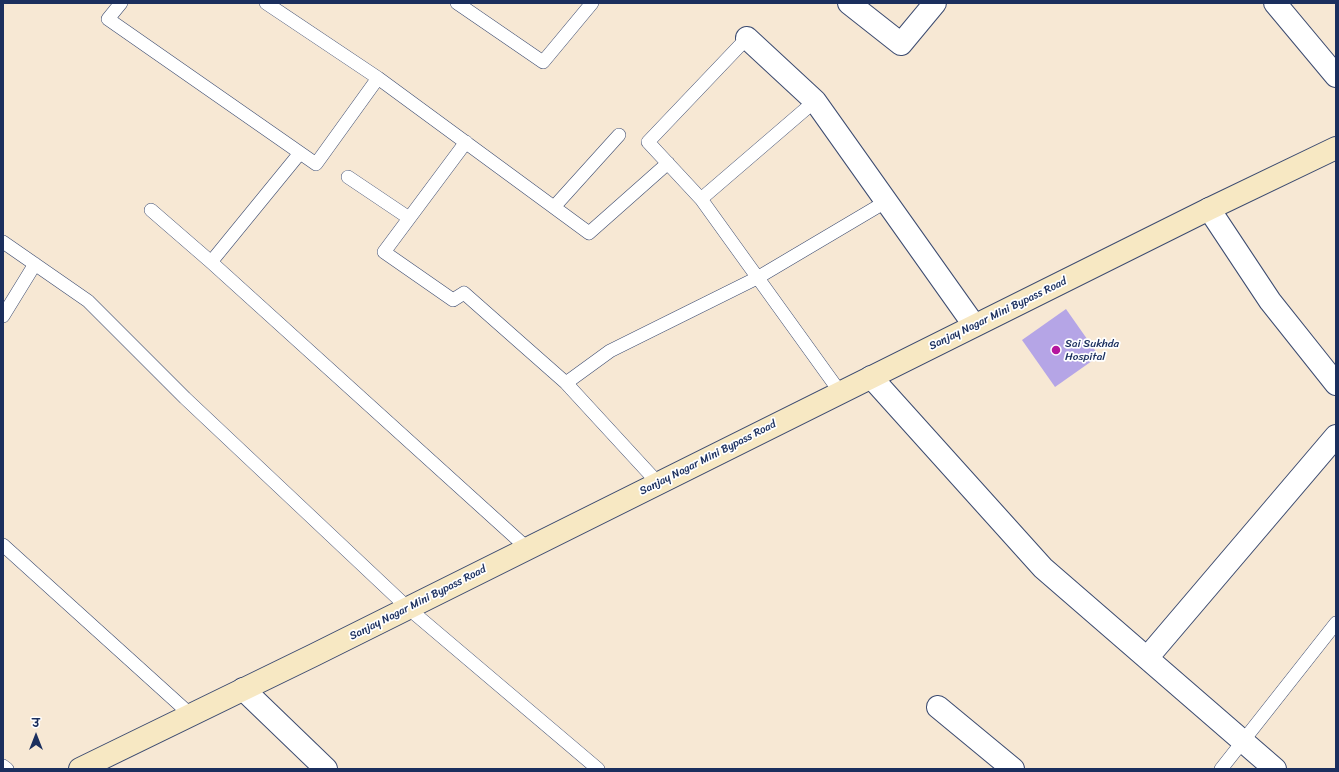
<!DOCTYPE html>
<html>
<head>
<meta charset="utf-8">
<style>
  body { margin:0 }
  #map { position:relative; width:1339px; height:772px; overflow:hidden; background:#f7e8d4; font-family:Sriracha,"Playpen Sans Deva",sans-serif }
  canvas { display:block }
  .frame { position:absolute; inset:0; border:4px solid #1b2f5e; pointer-events:none }
  .north { position:absolute; left:16px; top:716px; width:40px; height:40px; -webkit-text-stroke:3px #fff; paint-order:stroke; rotate:0deg; font-size:11px; font-weight:700; line-height:16px; text-align:center; color:#1b2f5e }
  .north::after { content:''; display:block; margin:auto; width:14px; height:18px; background:#1b2f5e; clip-path:polygon(50% 0,100% 100%,50% 72%,0 100%) }
</style>
</head>
<body>
<div id="map">
<canvas width="1339" height="772"></canvas>
<div class="frame"></div>
<div class="north">उ</div>
</div>
<script>
const context = document.querySelector('canvas').getContext('2d');
context.lineJoin = 'round';
function fill(path, color) {
  context.fillStyle = color;
  context.fill(path, 'evenodd');
}
function trace(path, color, width, dash) {
  context.strokeStyle = color;
  context.lineWidth = width;
  context.lineCap = dash ? 'butt' : 'round';
  context.setLineDash(dash || []);
  context.stroke(path);
}
function label(font, color, halo, rows, align = 'center') {
  context.font = font + ' Sriracha,sans-serif';
  context.lineWidth = 3.5;
  context.setLineDash([]);
  context.textBaseline = 'middle';
  context.strokeStyle = halo;
  context.fillStyle = color;
  for (const [text, x, y, turn = 0] of rows) {
    context.save();
    context.translate(x, y);
    context.rotate((+turn || 0) * Math.PI / 180);
    context.textAlign = isNaN(turn) ? turn : align;
    if (halo) context.strokeText(text, 0, 0);
    context.fillText(text, 0, 0);
    context.restore();
  }
}
fill(new Path2D(`
  M1066 309 1099 356 1055 387 1022 340Z`), '#b5a5e6');
const lane = new Path2D(`
  M121 3 108 19 316 164 378 78
  M266 3 378 78 589 233 668 163
  M457 3 543 62 592 3
  M747 38 648 142 701 199 840 392
  M466 142 384 252 453 300 464 293 566 383 658 483
  M348 177 409 218
  M701 199 815 101
  M554 207 619 135
  M151 210 211 262 527 548
  M3 242 88 301 185 398 408 608 598 769
  M211 262 300 153
  M3 316 35 264
  M566 383 610 351 757 278 887 201
  M3 545 191 715
  M3 766 7 769
  M1221 769 1336 623`);
const street = new Path2D(`
  M849 3 901 44 935 3
  M1275 3 1336 76
  M747 38 815 101 974 325
  M1209 209 1270 301 1336 384
  M871 377 1043 568 1275 769
  M1147 658 1336 436
  M243 689 326 769
  M938 707 1013 769`);
const secondary = new Path2D(`
  M80 769 314 655 1209 209 1336 148`);
trace(lane, '#3c4b70', 14);
trace(street, '#3c4b70', 24);
trace(secondary, '#3c4b70', 24);
trace(lane, '#fff', 13);
trace(street, '#fff', 22);
trace(secondary, '#f7e8c3', 22);
for (const [x, y, r, color] of [
  [1056,350,5,"#b5179e"]
]) {
  const dot = new Path2D();
  dot.arc(x, y, r, 0, 2 * Math.PI);
  context.fillStyle = color;
  context.fill(dot);
  trace(dot, '#fff', 1.5);
}
label('11px', '#1b2f5e', '#fff', [
  ["Sanjay Nagar Mini Bypass Road",998,314,-26],
  ["Sanjay Nagar Mini Bypass Road",708,458,-27],
  ["Sanjay Nagar Mini Bypass Road",418,603,-27]
]);
label('11px', '#1b2f5e', '#fff', [
  ["Sai Sukhda",1065,344],
  ["Hospital",1065,357]
], 'left');
</script>
</body>
</html>
